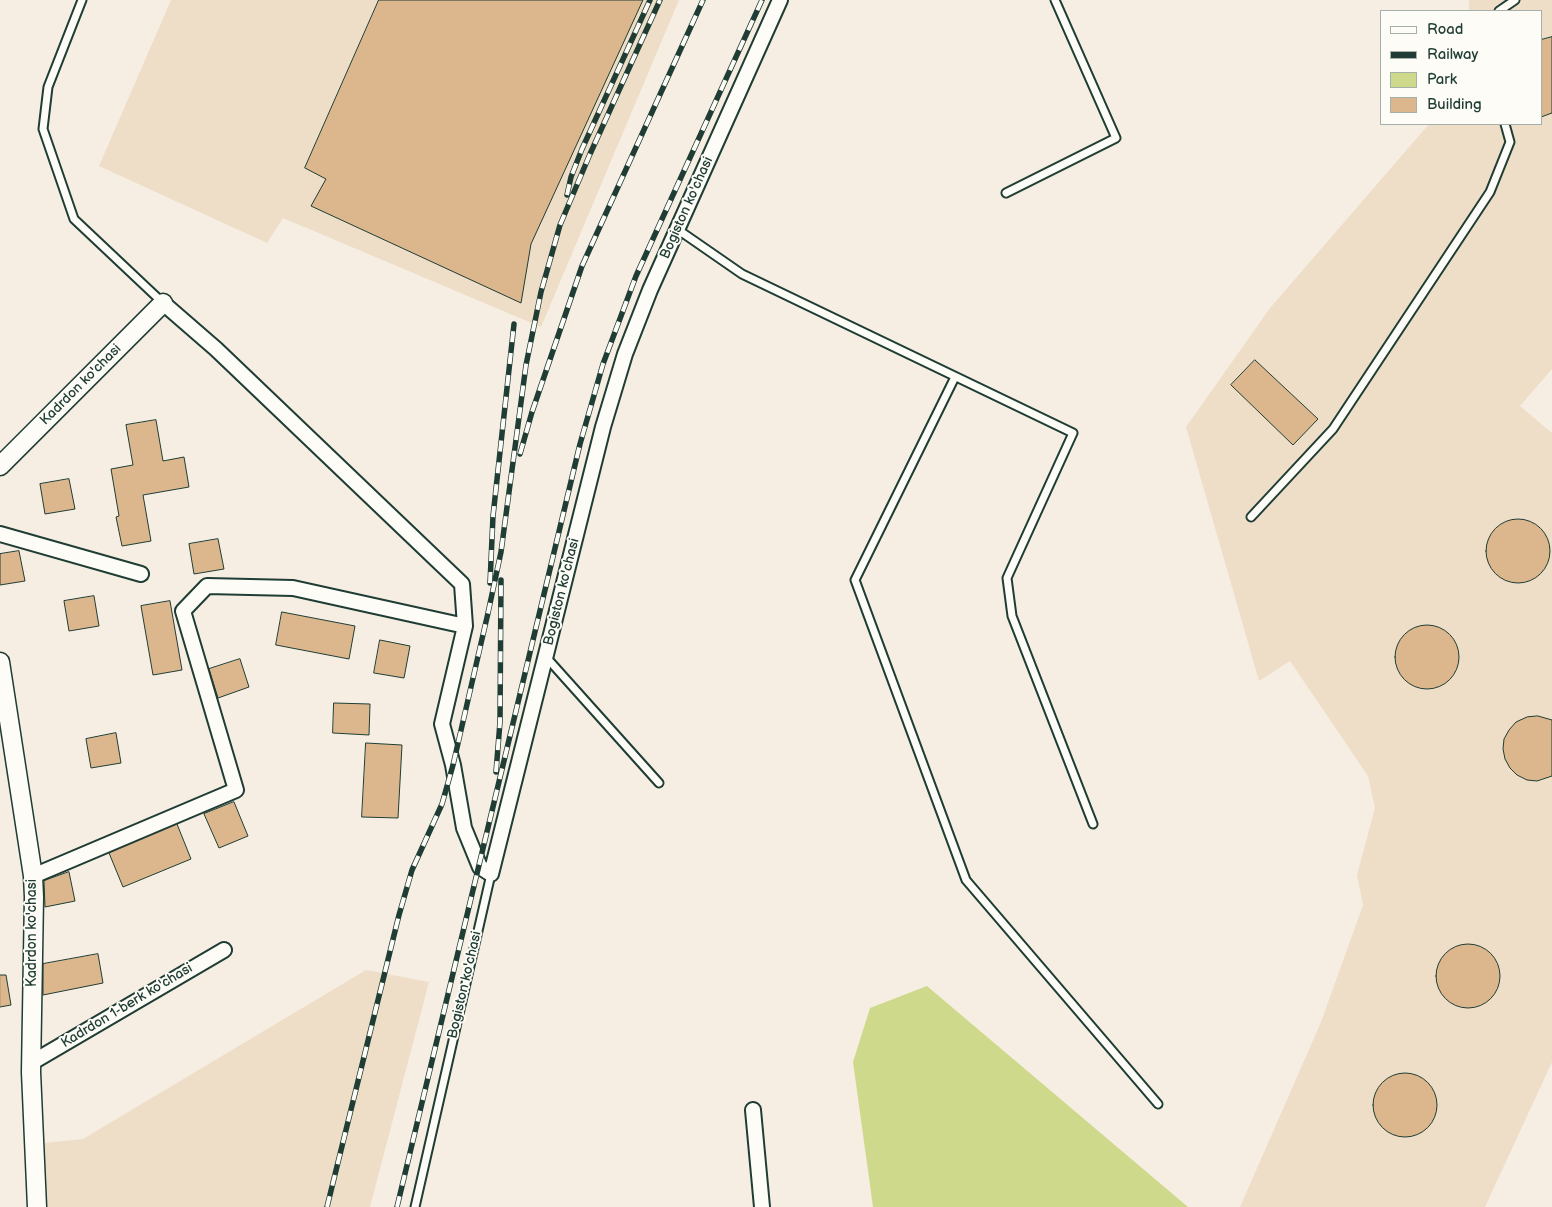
<!DOCTYPE html>
<html>
<head>
<meta charset="utf-8">
<style>
  body { margin:0 }
  #map { position:relative; width:1552px; height:1207px; overflow:hidden; background:#f6eee2; font-family:"Balsamiq Sans",sans-serif }
  canvas { display:block }
  .legend { position:absolute; left:1380px; top:10px; width:162px; height:115px; box-sizing:border-box; background:#fdfcf7; border:1px solid #a4b0a9; margin:0; padding:6px 9px; list-style:none; font-size:15px; color:#1f3d34 }
  .legend li { display:flex; align-items:center; gap:10px; height:25px }
  .legend b { width:25px; border:1px solid #a4b0a9 }
</style>
</head>
<body>
<div id="map">
<canvas width="1552" height="1207"></canvas>
<ul class="legend">
<li><b style="height:6px;background:#fdfcf7"></b>Road</li>
<li><b style="height:6px;background:#1f3d34"></b>Railway</li>
<li><b style="height:14px;background:#cfd98c"></b>Park</li>
<li><b style="height:14px;background:#dcb78d"></b>Building</li>
</ul>
</div>
<script>
const context = document.querySelector('canvas').getContext('2d');
context.lineJoin = 'round';
function fill(path, color) {
  context.fillStyle = color;
  context.fill(path, 'evenodd');
}
function trace(path, color, width, dash) {
  context.strokeStyle = color;
  context.lineWidth = width;
  context.lineCap = dash ? 'butt' : 'round';
  context.setLineDash(dash || []);
  context.stroke(path);
}
function label(font, color, halo, rows, align = 'center') {
  context.font = font + ' "Balsamiq Sans",sans-serif';
  context.lineWidth = 4;
  context.setLineDash([]);
  context.textBaseline = 'middle';
  context.strokeStyle = halo;
  context.fillStyle = color;
  for (const [text, x, y, turn = 0] of rows) {
    context.save();
    context.translate(x, y);
    context.rotate((+turn || 0) * Math.PI / 180);
    context.textAlign = isNaN(turn) ? turn : align;
    if (halo) context.strokeText(text, 0, 0);
    context.fillText(text, 0, 0);
    context.restore();
  }
}
fill(new Path2D(`
  M171 0H679L541 327 283 218 267 243 99 166Z
  M1469 0H1552V369L1520 406 1552 433V1062L1485 1207H1240L1321 1022 1363 905 1357 875 1375 808 1368 776 1290 661 1259 681 1186 427 1270 308 1429 124H1541V11H1469Z
  M366 970 429 982 370 1207H44V1143L83 1139Z`), '#eedec8');
fill(new Path2D(`
  M927 986 1188 1207H873L853 1062 870 1008Z`), '#cfd98c');
const building = new Path2D(`
  M379 0H643L531 244 521 303 311 206 326 179 305 168Z
  M1552 37V113L1541 117V40Z
  M1255 360 1318 419 1293 445 1231 385Z
  M156 420 163 461 184 457 189 487 143 495 151 541 122 546 116 517 119 516 111 469 133 465 126 425Z
  M69 479 75 509 45 514 40 484Z
  M1486 551a32 32 0 1 1 64 0a32 32 0 1 1-64 0Z
  M218 539 224 569 194 574 189 544Z
  M19 551 25 581 0 585V554Z
  M94 596 99 626 69 631 64 601Z
  M170 601 182 670 153 675 141 606Z
  M282 612 355 626 349 659 276 645Z
  M1395 657a32 32 0 1 1 64 0a32 32 0 1 1-64 0Z
  M380 640 410 646 404 678 374 673Z
  M240 659 249 687 218 698 209 669Z
  M334 703 370 704 369 735 333 733Z
  M1538 716 1552 720V776L1537 781 1527 780 1517 775 1510 768 1505 759 1503 749 1504 739 1509 730 1516 722 1527 717Z
  M116 733 121 763 91 768 86 739Z
  M366 743 402 745 398 818 362 817Z
  M234 802 248 836 219 848 204 814Z
  M177 824 191 859 123 887 109 853Z
  M69 872 75 901 45 907 44 881Z
  M1436 976a32 32 0 1 1 64 0a32 32 0 1 1-64 0Z
  M98 954 103 983 43 995V964Z
  M0 975H6L11 1005 0 1007Z
  M1373 1105a32 32 0 1 1 64 0a32 32 0 1 1-64 0Z`);
fill(building, '#dcb78d');
trace(building, '#1f3d34', 1);
const service = new Path2D(`
  M82 0 48 87 43 129 74 219 162 302
  M1499 11 1515 0
  M1006 193 1116 138 1055 0
  M677 229 742 274 1073 433 1007 578 1012 616 1093 824
  M955 377 855 580 966 880 1158 1104
  M1251 517 1333 429 1490 192 1510 142 1505 124
  M546 657 659 783
  M415 1207 491 874`);
const minor = new Path2D(`
  M163 303 216 349 462 584 465 626 442 724 453 765 464 828 480 867 491 874 603 427 625 354 650 290 780 0
  M0 534 141 574
  M33 876 236 790 183 611 207 586 293 588 465 626
  M31 1063 224 950
  M753 1110 762 1207`);
const tertiary = new Path2D(`
  M0 466 163 303
  M0 662 33 876 34 897 31 1072 37 1207`);
trace(service, '#1f3d34', 11);
trace(minor, '#1f3d34', 18);
trace(tertiary, '#1f3d34', 21);
trace(service, '#fdfcf7', 7);
trace(minor, '#fdfcf7', 14);
trace(tertiary, '#fdfcf7', 18);
const rail = new Path2D(`
  M567 195 571 177 582 149 650 0
  M520 454 532 412 582 266 703 0
  M490 583 493 516 514 324
  M496 772 500 722 501 580
  M327 1207 399 915 412 870 442 804 453 765 488 613 501 552 526 365 541 292 560 225 590 154 660 0
  M397 1207 580 444 603 364 636 276 762 0`);
trace(rail, '#1f3d34', 5.5);
trace(rail, '#fdfcf7', 4, [11]);
label('14px', '#1f3d34', '#fdfcf7', [
  ["Bogiston ko'chasi",687,208,-66],
  ["Kadrdon ko'chasi",81,385,-45],
  ["Bogiston ko'chasi",562,592,-76],
  ["Kadrdon ko'chasi",32,933,-90],
  ["Bogiston ko'chasi",465,985,-77],
  ["Kadrdon 1-berk ko'chasi",127,1006,-31]
]);
</script>
</body>
</html>
